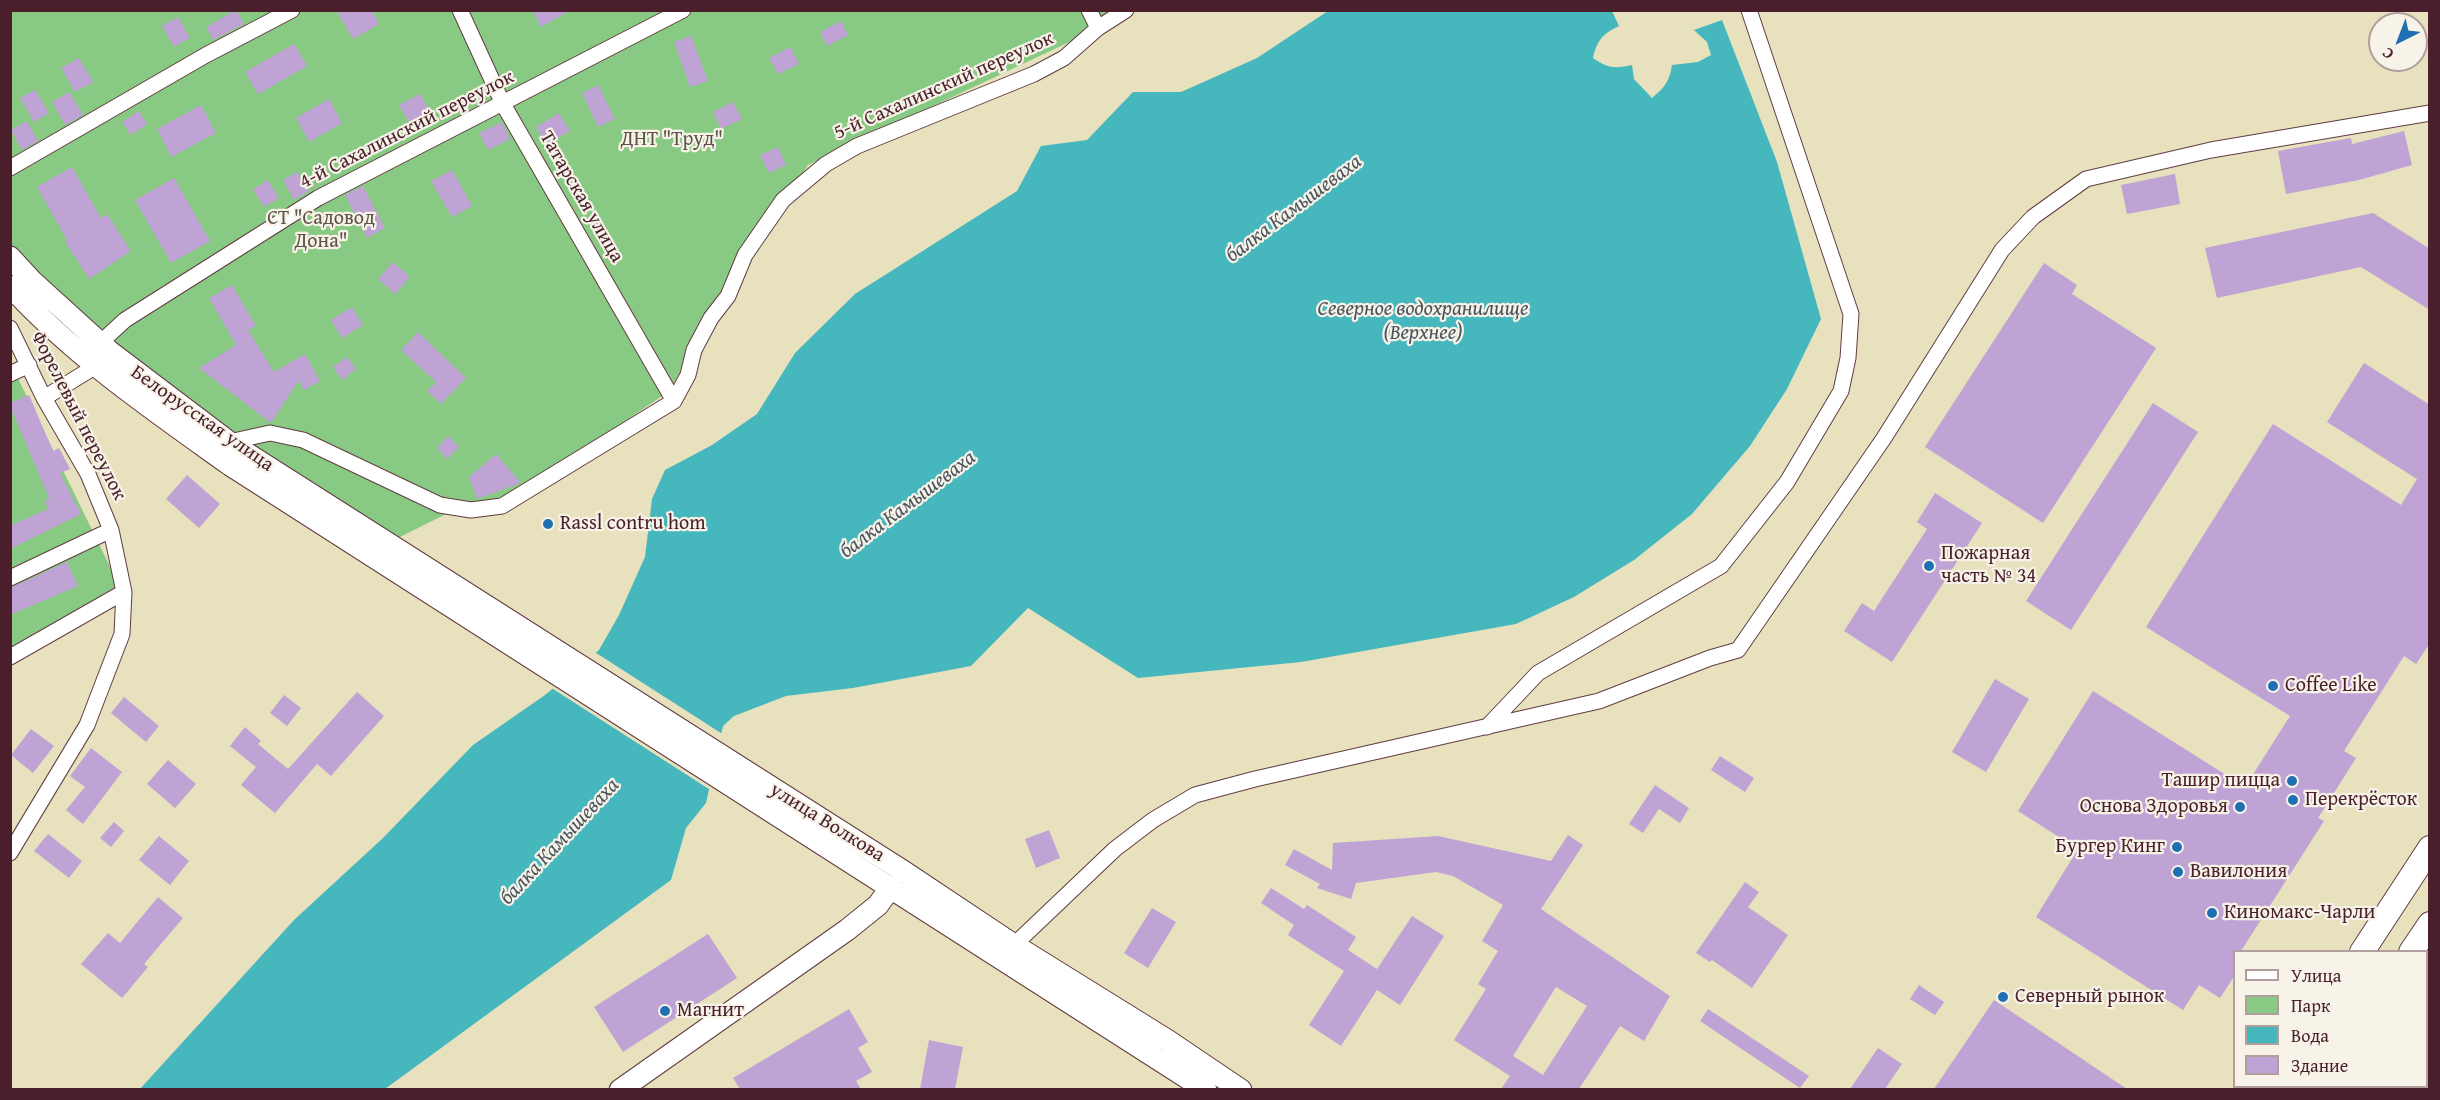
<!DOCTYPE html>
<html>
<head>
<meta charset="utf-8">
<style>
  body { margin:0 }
  #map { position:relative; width:2440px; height:1100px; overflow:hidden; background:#e7e1be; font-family:"Gentium Book Plus",serif }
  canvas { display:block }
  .frame { position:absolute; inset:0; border:12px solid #4a1f2b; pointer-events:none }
  .legend { position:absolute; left:2233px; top:950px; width:195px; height:138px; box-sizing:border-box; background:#f7f3e8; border:2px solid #b29e9c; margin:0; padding:8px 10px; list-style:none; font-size:18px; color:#4a1f2b }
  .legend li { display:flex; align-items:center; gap:12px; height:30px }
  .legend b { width:30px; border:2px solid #b29e9c }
  .north { position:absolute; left:2368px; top:12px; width:60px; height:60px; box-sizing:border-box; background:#f7f3e8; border:2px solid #b29e9c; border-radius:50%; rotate:222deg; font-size:16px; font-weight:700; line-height:24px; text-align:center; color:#4a1f2b }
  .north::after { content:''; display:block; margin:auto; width:21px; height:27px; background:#1f6fb2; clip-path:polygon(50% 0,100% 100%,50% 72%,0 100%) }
</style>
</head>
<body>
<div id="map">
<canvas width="2440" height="1100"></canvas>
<div class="frame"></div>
<ul class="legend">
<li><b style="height:8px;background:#fff"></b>Улица</li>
<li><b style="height:16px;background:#88ca83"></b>Парк</li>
<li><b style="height:16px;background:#47b7be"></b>Вода</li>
<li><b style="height:16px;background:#bea3d4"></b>Здание</li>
</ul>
<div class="north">С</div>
</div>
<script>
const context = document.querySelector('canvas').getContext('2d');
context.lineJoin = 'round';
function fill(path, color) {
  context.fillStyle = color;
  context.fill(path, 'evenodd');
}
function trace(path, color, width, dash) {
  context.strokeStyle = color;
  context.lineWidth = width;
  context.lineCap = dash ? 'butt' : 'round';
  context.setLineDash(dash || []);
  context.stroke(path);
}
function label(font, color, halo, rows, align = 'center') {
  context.font = font + ' "Gentium Book Plus",serif';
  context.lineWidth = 4.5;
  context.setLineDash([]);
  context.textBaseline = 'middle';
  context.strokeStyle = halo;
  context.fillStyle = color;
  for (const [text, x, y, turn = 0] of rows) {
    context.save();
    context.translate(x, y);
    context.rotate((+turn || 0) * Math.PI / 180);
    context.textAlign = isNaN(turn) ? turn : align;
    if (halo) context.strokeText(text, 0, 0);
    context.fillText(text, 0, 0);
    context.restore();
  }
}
fill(new Path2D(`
  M10 11H1116L1082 36 808 165 668 392 524 490 448 513 396 539 211 424 115 351 11 245Z
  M10 362 119 585 11 649H10Z`), '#88ca83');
fill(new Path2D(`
  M1328 11H1612L1619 26C1602 34 1597 41 1593 58 1607 68 1615 69 1632 65L1634 79 1652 98C1664 88 1670 81 1672 65L1698 62 1711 55 1707 42 1694 30 1722 20 1777 162 1821 319 1787 389 1750 446 1692 514 1634 560 1574 597 1516 624 1301 662 1138 678 1028 608 971 666 853 688 786 696 734 716 723 726 706 803 686 828 671 880 385 1089 139 1090 294 920 383 838 473 745 545 695 599 650 619 615 645 557 652 499 665 470 712 445 757 414 795 353 855 294 1017 191 1041 146 1087 140 1133 92H1181L1257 58Z`), '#47b7be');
fill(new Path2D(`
  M593 651 724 735 712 791 550 687Z`), '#e7e1be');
fill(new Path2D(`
  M236 10 244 24 213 40 206 27Z
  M336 10H372L379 24 353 39Z
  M532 10H571L541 27Z
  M178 17 190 38 174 47 162 26Z
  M841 21 848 35 827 46 820 32Z
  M691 36 708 81 690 87 674 42Z
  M294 44 307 66 258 94 245 72Z
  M790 47 799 64 778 74 769 58Z
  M79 58 93 82 75 92 61 68Z
  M598 85 615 119 598 127 582 93Z
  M35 90 49 113 34 122 20 98Z
  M69 92 83 115 65 125 52 102Z
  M420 94 430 111 409 122 399 105Z
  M329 99 342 123 309 142 296 118Z
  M733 102 742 119 721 129 713 112Z
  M201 105 216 133 171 157 157 129Z
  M139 111 147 124 131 135 122 122Z
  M559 113 570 131 546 145 536 127Z
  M27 121 38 141 22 150 11 130Z
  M502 122 510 139 488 150 479 133Z
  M2404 131 2412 165 2359 180 2286 194 2278 151 2351 138 2352 144Z
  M778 147 786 165 769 173 760 155Z
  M72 167 101 218 107 214 131 251 89 279 65 241 67 240 37 187Z
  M452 170 472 206 452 217 431 181Z
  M297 172 309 191 294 200 283 180Z
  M2175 174 2180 204 2127 214 2121 185Z
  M174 178 210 241 171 263 135 200Z
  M268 180 279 198 264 207 253 189Z
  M363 186 385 228 367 238 345 195Z
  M2373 213 2430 249V310L2361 267 2217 298 2205 248Z
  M393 262 410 277 395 294 378 279Z
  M2044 263 2077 285 2072 294 2156 348 2043 523 1925 447Z
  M232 285 256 326 248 330 274 372 305 354 320 381 304 390 299 380 271 423 199 368 236 345 209 298Z
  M352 307 363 325 342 338 331 320Z
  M418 332 466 378 441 404 427 391 436 382 401 350Z
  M347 357 356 369 342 380 333 367Z
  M2364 363 2430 405V643L2416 664 2404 656 2344 751 2356 758 2318 818 2324 821 2241 951H2235V975L2220 998 2199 985 2183 1010 2036 917 2078 849 2018 811 2093 691 2245 787 2290 716 2146 627 2273 424 2401 505 2417 479 2327 422Z
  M29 395 53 451 59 448 70 469 60 473 81 514 10 549V526L48 509 44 501 49 498 10 406V403Z
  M2153 403 2198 432 2071 630 2026 601Z
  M448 436 459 447 447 459 437 448Z
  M496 454 521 483 477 499 469 477Z
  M187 475 220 504 199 528 166 499Z
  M1935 493 1982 523 1892 662 1844 631 1862 603 1874 611 1927 529 1917 522Z
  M67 562 78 586 10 615V588Z
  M1995 679 2029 699 1986 772 1952 752Z
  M357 692 384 716 331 776 317 764 275 813 241 785 256 767 230 746 245 727 261 741 258 744 288 769Z
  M284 695 301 708 287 726 270 713Z
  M124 697 159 726 146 742 111 713Z
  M31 729 54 746 33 773 11 755Z
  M91 748 122 772 83 824 66 810 85 787 70 776Z
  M1720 756 1754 778 1745 792 1711 770Z
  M168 760 196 784 175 808 147 784Z
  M1655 785 1689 808 1680 823 1659 809 1643 833 1629 824Z
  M114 822 124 831 111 847 100 838Z
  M1049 830 1060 858 1036 868 1025 839Z
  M48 834 82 861 69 878 34 851Z
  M1568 835 1583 845 1541 909 1670 996 1644 1041 1620 1026 1579 1089H1501L1510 1076 1454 1040 1486 989 1478 984 1498 951 1482 941 1503 905 1453 876 1436 872 1356 883 1351 899 1317 888 1320 884 1285 865 1294 849 1332 870 1333 843 1438 836 1551 861ZM1556 987 1587 1006 1543 1075 1513 1056Z
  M159 836 189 861 170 885 139 860Z
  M1745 882 1759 892 1748 907 1788 935 1752 988 1712 960 1710 962 1696 953Z
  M1271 888 1304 909 1307 905 1356 937 1348 950 1377 969 1412 916 1444 936 1400 1005 1377 990 1341 1046 1309 1025 1344 971 1288 935 1294 925 1261 903Z
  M158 897 183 918 144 964 148 967 122 998 81 964 108 933 120 943Z
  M1152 908 1176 922 1148 968 1124 953Z
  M708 934 737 978 623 1052 594 1007Z
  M1919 985 1944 1002 1935 1015 1910 999Z
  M1994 1000 2127 1089H1934Z
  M849 1009 868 1042 858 1048 872 1072 856 1081 861 1089H740L733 1078Z
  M1708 1009 1809 1076 1800 1088 1700 1021Z
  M929 1040 963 1047 955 1089H920Z
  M1878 1048 1902 1064 1885 1089H1850Z`), '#bea3d4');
const street = new Path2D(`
  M460 10 503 104 674 401
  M1089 10 1098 28
  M10 168 206 55 292 10
  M10 328 44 398 88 474 111 530 124 592 122 634 87 725 10 853
  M100 343 125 320 318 198 683 10
  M10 374 29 365
  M44 398 96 366
  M229 442 270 433 303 440 440 505 471 510 502 506 674 401 688 375 694 350 711 318 728 296 745 255 783 200 826 164 857 146 1034 74 1064 58 1098 28 1126 10
  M10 578 111 530
  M10 657 124 592
  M1487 727 1538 673 1721 566 1787 482 1841 391 1848 358 1851 314 1749 10
  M1014 945 1115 849 1153 820 1195 795 1255 779 1599 701 1710 658 1738 650 1884 438 2002 250 2033 217 2086 179 2211 150 2430 113`);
const secondary = new Path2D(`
  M10 257 32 281 109 351 229 442 903 871 1014 945 1167 1040 1241 1090
  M10 286C74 356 153 410 230 465L1206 1090
  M620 1090 847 930 878 905 891 887`);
const primary = new Path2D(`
  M2362 952 2430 848
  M2411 952 2430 924
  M2271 1090 2273 1086
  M2321 1090 2323 1086`);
trace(street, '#623c41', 17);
trace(secondary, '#623c41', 23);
trace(primary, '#623c41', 26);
trace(street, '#fff', 15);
trace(secondary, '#fff', 21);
trace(primary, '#fff', 24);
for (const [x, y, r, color] of [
  [548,524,6,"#1f6fb2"],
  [1929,566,6,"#1f6fb2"],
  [2273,686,6,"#1f6fb2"],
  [2292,781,6,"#1f6fb2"],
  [2293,800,6,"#1f6fb2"],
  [2240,807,6,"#1f6fb2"],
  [2177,847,6,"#1f6fb2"],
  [2178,872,6,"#1f6fb2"],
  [2212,913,6,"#1f6fb2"],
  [2003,997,6,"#1f6fb2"],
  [665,1011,6,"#1f6fb2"]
]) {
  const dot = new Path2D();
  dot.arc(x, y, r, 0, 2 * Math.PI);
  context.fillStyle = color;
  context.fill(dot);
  trace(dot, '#f7f3e8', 2);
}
label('20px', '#4a1f2b', '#f7f3e8', [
  ["5-й Сахалинский переулок",944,86,-24],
  ["4-й Сахалинский переулок",407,130,-27],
  ["Татарская улица",581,197,60],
  ["Форелевый переулок",78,416,63],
  ["Белорусская улица",202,419,35],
  ["улица Волкова",827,823,32]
]);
label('20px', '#5d5245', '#f7f3e8', [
  ["ДНТ \"Труд\"",672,140],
  ["СТ \"Садовод",321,219],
  ["Дона\"",321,242]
]);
label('20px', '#4a1f2b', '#f7f3e8', [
  ["Rassl contru hom",560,524],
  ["Пожарная",1941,554],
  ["часть № 34",1941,577],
  ["Coffee Like",2285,686],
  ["Ташир пицца",2280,781,"right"],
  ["Перекрёсток",2305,800],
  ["Основа Здоровья",2228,807,"right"],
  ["Бургер Кинг",2165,847,"right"],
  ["Вавилония",2190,872],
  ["Киномакс-Чарли",2224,913],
  ["Северный рынок",2015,997],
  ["Магнит",677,1011]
], 'left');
label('italic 21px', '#49545e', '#f7f3e8', [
  ["балка Камышеваха",1294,209,-37],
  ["Северное водохранилище",1423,310],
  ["(Верхнее)",1423,334],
  ["балка Камышеваха",908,505,-37],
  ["балка Камышеваха",560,842,-47]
]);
</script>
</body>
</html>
